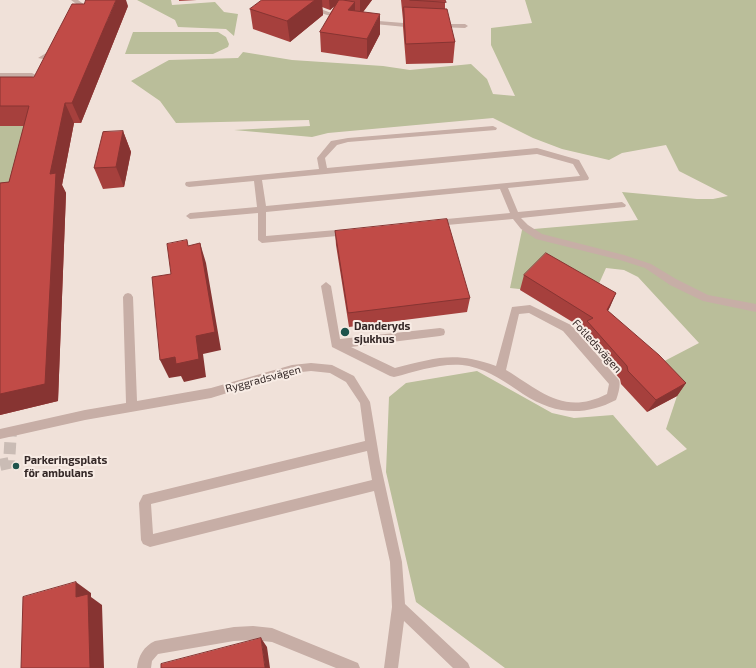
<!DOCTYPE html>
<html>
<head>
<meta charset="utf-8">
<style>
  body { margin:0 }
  canvas { display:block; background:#f0e1d9 }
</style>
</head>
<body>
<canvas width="756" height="668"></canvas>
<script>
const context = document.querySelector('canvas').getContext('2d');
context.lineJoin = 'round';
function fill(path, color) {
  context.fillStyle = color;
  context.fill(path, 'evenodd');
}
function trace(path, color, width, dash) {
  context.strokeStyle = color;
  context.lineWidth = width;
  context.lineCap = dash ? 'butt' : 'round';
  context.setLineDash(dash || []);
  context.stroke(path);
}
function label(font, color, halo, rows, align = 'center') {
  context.font = font + ' "Exo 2",sans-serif';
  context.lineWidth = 4;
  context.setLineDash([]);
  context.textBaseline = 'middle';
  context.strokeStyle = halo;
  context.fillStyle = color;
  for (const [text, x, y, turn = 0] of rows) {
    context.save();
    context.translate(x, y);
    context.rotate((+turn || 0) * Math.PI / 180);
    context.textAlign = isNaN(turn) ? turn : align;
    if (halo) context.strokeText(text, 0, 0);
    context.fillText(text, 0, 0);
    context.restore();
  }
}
fill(new Path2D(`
  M137 0H171L172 5 215 2 224 12 238 14 234 36 226 29 178 27 175 20Z
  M525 0H756V668H505L416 602 386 472 389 397 406 383 477 371 552 413 574 418 613 415 657 466 687 449 666 429 677 396 651 368 699 343 638 277 624 270 606 268 593 297 510 288 522 230 638 220 622 192 697 199H713L728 196 679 171 666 145 622 153 609 160 562 149 533 138 493 118 328 133 312 137 234 130 310 126 309 120 176 123 160 101 131 81 169 60 238 58 243 52 292 60 383 66 410 70 471 64 487 79 493 94 515 96 491 45V28L532 23Z
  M133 32H218L226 37 229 44 228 47 213 54H125Z
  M0 126H39L0 205Z`), '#babe9a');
trace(new Path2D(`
  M0 465 9 463 11 431`), '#cabcb5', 12, [12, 6]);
fill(new Path2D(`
  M71 0H78L85 5 79 17 74 16 79 6Z
  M288 0H296L345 18 340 19 305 8Z
  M366 20 416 24 419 26 416 28 364 23 363 22Z
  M438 24H465L468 26 465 28 436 27V25Z
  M56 47 59 49 58 50 43 59 38 58Z
  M0 73H32L36 75 32 77H0Z
  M493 126 497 128 496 130 348 142 337 145 325 158 327 168 537 148 579 160 589 178 588 180 508 188 518 212 622 202 626 205 625 207 521 218 528 225 542 234 624 255 651 264 676 279 708 295 756 304V312L703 301 670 285 645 268 620 260 536 239 521 229 513 219 436 226 432 223 436 220 510 213 500 189 266 212V236L348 229 352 232 348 235 262 243 258 240V213L190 219 186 216 190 213 257 207 254 181 189 187 186 186 185 184 186 182 319 169 317 158 331 141 348 138ZM537 154 573 164 580 176 266 206 262 180Z
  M326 282 331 286 340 339 440 328 444 329 445 332 444 335 440 336 351 347 395 368C436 358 454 351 496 366L512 307 530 305 571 325 619 380C621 385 618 395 616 400 583 417 554 414 523 394 505 382 491 371 469 366 445 361 418 371 394 377L390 376 332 347 321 286ZM529 313 563 331 609 384 607 394C564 416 541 391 506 370L519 314Z
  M128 293 131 294 133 297 137 401 211 388 292 365 311 363 332 365 354 376 370 402 380 462 402 562 405 604 468 663 470 668H453L404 621 398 668H384L392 607 390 562 374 491 150 547 143 544 141 540 139 503 143 495 365 441 360 403 346 382 330 373 311 371 292 373 211 398 85 420 0 439V429L85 410 126 403 123 297 125 294ZM367 451 372 480 153 534 151 504Z
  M253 626 272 628 358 663 360 668H336L272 642 253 640 234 641 158 654 152 661 151 668H137C138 656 144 646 155 641L234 627Z`), '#c7aea6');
fill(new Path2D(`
  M179 0H197L179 1Z
  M262 0H372L363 12 380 34 367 59 321 52 320 32 335 5 330 10 322 7 323 15 290 42 253 29 250 9Z
  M401 0H445V9L455 42 453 63 406 64 403 27V20Z
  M128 6 81 123H74L62 185 66 193 58 401 0 415V183L9 182 24 126H0V77H34Z
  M123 131 131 152 124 187 103 189 94 168Z
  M335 231 470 298 467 312 349 327 336 245Z
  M524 275 616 293 608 311 686 383 677 396 647 412 621 384 620 379 581 334 584 329 520 290Z`), '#a6403d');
fill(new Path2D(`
  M116 0H126L128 6 81 123 72 103Z
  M315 0H322L323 15 290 42 287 21Z
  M329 0H342L330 10Z
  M360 0H372L360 16Z
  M355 2V22L348 10Z
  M380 14V34L367 59V39Z
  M65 103 74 123 62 185 66 193 58 401 0 415V394Z
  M123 131 131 152 124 187 116 167Z
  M200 243 206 263 221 350 203 354 206 377 184 382 181 376 169 378 160 360Z
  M616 293 610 307 600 324 607 310Z
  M686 383 677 396 647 412 656 400Z
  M76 582 91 593V597L102 605 104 668H90L76 597Z
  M261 638 267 647 270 668H265Z`), '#873432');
const building = new Path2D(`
  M86 0H116L72 103H65L50 174 56 173 45 384 0 394V183L9 182 29 106H0V77H34L72 4H84Z
  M262 0H315L287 21 250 9Z
  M339 0H343L355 2 348 10 380 14 367 39 320 32Z
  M410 0H445L446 2Z
  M404 7 447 9 455 42 406 44Z
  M123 131 116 167 94 168 103 132Z
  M447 219 470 298 348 313 335 231Z
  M187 240 188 246 200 243 215 332 196 336 199 359 176 364 175 357 160 360 152 277 171 274 167 244Z
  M546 253 616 293 607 310 659 355 686 383 656 400 628 371 627 366 587 321 593 318 524 275Z
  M76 582V597L88 594 90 668H21L23 597Z
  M261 638 265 668H161V664Z`);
fill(building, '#c14b47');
trace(building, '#873432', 1);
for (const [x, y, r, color] of [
  [345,332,5,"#1e534c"],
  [16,466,4,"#1e534c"]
]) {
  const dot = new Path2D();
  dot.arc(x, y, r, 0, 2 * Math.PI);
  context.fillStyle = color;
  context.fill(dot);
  trace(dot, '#f8ece5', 1.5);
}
label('bold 11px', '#342827', '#f8ece5', [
  ["Danderyds",354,326],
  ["sjukhus",354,339],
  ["Parkeringsplats",24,460],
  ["för ambulans",24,473]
], 'left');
label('11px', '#342827', '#f8ece5', [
  ["Fotledsvägen",597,346,48],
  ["Ryggradsvägen",263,379,-15]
]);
</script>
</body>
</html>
